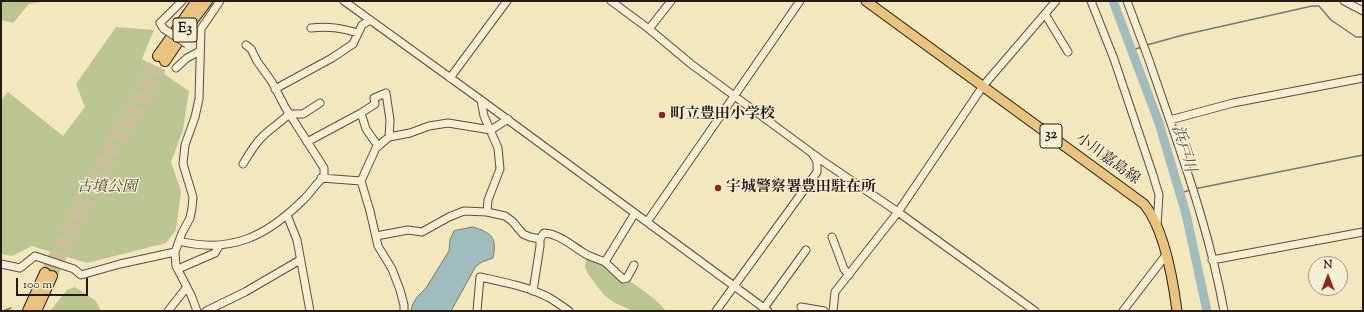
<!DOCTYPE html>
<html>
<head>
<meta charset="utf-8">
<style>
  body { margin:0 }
  #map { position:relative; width:1364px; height:312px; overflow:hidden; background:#f3e7bd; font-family:"Sorts Mill Goudy",serif }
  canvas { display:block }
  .frame { position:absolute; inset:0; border:2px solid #271a14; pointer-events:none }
  .north { position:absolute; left:1308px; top:256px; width:40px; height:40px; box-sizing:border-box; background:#f7efd4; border:1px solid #a49a87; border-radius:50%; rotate:0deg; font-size:11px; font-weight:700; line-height:16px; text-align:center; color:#271a14 }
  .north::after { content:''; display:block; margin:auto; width:14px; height:18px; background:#8f2418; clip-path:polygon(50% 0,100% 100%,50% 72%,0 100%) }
  .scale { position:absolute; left:16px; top:278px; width:72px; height:18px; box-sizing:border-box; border:2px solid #271a14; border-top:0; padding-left:5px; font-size:12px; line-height:14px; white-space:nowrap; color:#271a14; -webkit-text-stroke:3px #f7efd4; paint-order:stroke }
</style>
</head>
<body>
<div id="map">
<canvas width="1364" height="312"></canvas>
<div class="frame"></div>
<div class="north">N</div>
<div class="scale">100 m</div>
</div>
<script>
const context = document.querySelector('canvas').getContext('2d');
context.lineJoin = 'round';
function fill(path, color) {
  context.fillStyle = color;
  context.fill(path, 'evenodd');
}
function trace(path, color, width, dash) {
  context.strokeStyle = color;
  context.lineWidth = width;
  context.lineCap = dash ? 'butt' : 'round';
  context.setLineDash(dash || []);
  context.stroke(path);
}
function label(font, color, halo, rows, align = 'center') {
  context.font = font + ' "Sorts Mill Goudy","Noto Serif JP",serif';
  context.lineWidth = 3;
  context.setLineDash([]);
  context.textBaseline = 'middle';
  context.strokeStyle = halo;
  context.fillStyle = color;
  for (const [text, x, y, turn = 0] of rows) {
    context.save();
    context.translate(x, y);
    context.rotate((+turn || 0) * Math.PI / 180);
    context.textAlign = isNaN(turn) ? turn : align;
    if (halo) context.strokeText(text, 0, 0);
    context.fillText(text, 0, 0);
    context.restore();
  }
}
fill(new Path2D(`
  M1 1H49L29 4 13 23 1 20Z
  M116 27 154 30 142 59 189 91 183 130 171 162 181 191 176 230 166 243 87 263 32 246 12 256 1 254V100L8 92 63 136 85 107 76 84Z
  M587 254C611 270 649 290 666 311H633L615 303 604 295 588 274 585 267Z
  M75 287 96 301 101 311H50L67 290Z`), '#bbc591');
const water = new Path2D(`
  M473 227C492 233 497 237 493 258L482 262 476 266 451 311H411L412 306 417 297 426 288 449 251 450 240 454 231Z`);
fill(water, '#a1bcbc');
trace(water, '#707b79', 1);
trace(new Path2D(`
  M1147 45 1183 35 1312 6H1319L1331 20 1356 37H1363
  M1132 50 1142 47
  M1194 189 1363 155
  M1180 193 1191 190
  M3 311 11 308`), '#707b79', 1.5);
trace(new Path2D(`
  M1113 1 1159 123 1186 214 1207 311`), '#a1bcbc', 9);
trace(new Path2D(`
  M45 273 128 108 158 56
  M52 276 68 243 165 61`), '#cabe9b', 10, [10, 5]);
const minor = new Path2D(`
  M344 1 481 100 768 311
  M611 1 649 29 691 64 824 162 898 212 1035 311
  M1091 1 1114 59 1153 175 1159 195 1157 225
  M1127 1C1142 40 1156 79 1169 118 1191 181 1212 245 1224 311
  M1344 1 1363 11
  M1045 14 1068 52
  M311 28C329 26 341 28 358 33
  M164 29 160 23 182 1
  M649 29 671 1
  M176 68 187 58 200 51
  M450 78 507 1
  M275 89 332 58 353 44 362 25 370 20
  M481 100 484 116 498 148 500 169 488 200 487 212 505 216 512 221 523 234 530 237 540 239V246L533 291
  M361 113 375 104 374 98 386 93 390 120 389 137
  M1170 120 1233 103 1363 78
  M307 142 361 113 366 129 378 146
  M243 164C249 154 254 145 262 137 270 129 281 122 289 114H303L320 103
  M321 178 361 181
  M287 215 297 240 310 311
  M647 222 800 1
  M376 236 408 230 422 232 449 217 464 211 487 212
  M832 237 844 269 849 275
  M540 239 544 233C559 234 571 245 584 253 590 257 598 259 605 262L635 213
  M179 241C231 254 267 236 303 200 311 193 316 183 324 177V168L285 107 272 82 257 61 251 49 246 45
  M1212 260 1363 232
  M605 262 623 279 627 278 634 265
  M1 264 20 268 35 256 74 269 81 275 120 264 175 252
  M178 269 215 253 219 246
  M801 307 824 311
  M764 308 806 250
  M168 311 187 287
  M197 311 191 295 176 266 175 252 182 233 190 218 192 208 193 197 183 164 185 145 195 117 199 99 201 29 220 1
  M206 311 245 292 300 260
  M404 311V305L400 290 392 269 378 246 370 211 361 181 376 148 389 137 410 133 429 126 448 123 491 130 508 119
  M477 311 480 277C503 282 526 286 548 297 555 301 562 306 569 311
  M716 311 817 172V161L813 155
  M833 311 835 292 898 212 983 86 1056 1
  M1123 311 1166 255`);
const major = new Path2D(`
  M866 1 1144 204C1164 228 1173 280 1177 311`);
const highway = new Path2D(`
  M158 56 197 1
  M165 61 192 21 207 1
  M28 311 45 273
  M36 311 52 276`);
trace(minor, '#5a4d3e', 9);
trace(major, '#271a14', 11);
trace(highway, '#271a14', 12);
trace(minor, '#f7efd4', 7);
trace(major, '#eac47e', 9);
trace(highway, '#eac47e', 10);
const minorBridge = new Path2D(`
  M164 29 187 44`);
trace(minorBridge, '#5a4d3e', 9, []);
trace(minorBridge, '#f7efd4', 7);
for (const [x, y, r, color] of [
  [662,115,4,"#8f2418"],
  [718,188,4,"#8f2418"]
]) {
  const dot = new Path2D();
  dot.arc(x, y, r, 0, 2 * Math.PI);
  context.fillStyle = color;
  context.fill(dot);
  trace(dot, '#f7efd4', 1.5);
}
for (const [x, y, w] of [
  [185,30,24],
  [1051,136,22]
]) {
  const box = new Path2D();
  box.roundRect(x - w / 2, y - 12, w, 24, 3);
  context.fillStyle = '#f7efd4';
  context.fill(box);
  trace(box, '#271a14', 1);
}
label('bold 14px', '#271a14', null, [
  ["E3",185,30],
  ["32",1051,136]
]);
label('bold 15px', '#271a14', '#f7efd4', [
  ["町立豊田小学校",670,115],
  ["宇城警察署豊田駐在所",726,188]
], 'left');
label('15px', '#271a14', '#f7efd4', [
  ["小川嘉島線",1107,160,36]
]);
label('italic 15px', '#534d3a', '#f7efd4', [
  ["古墳公園",107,188]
]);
label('italic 16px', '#52534f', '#f7efd4', [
  ["浜戸川",1182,149,73]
]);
</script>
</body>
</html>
